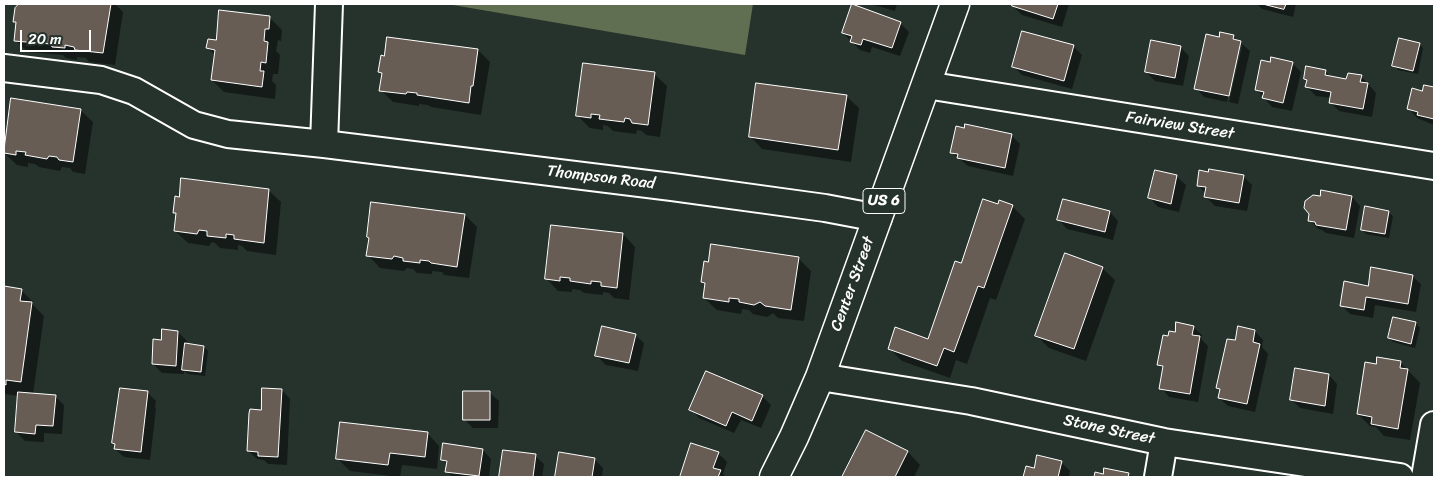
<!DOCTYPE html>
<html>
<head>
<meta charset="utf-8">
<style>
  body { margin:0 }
  #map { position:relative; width:1438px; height:481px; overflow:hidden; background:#26332d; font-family:Sriracha,sans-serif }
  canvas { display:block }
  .frame { position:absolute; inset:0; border:5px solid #fff; pointer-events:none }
  .scale { position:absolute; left:20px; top:30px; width:71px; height:22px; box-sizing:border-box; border:2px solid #fff; border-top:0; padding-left:6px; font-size:15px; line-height:18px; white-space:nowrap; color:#fff; -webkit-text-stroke:4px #26332d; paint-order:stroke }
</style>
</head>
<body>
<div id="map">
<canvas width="1438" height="481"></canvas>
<div class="frame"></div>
<div class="scale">20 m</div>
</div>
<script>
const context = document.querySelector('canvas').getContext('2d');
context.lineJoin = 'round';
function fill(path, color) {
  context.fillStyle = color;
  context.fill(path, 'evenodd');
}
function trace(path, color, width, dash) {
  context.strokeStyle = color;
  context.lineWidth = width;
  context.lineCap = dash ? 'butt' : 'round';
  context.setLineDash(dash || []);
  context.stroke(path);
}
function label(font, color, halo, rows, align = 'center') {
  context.font = font + ' Sriracha,sans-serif';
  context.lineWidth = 4;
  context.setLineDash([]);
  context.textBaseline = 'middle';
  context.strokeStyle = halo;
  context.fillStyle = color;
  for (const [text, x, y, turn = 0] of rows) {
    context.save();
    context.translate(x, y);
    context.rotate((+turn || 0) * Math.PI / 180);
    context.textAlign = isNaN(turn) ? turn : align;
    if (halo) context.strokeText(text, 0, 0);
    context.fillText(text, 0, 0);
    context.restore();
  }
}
fill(new Path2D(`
  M447 4H753L745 55Z`), '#606f51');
fill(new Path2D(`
  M20 4H115L123 12 115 65 89 62 86 58 77 57V60L66 58 63 55 28 52 15 40 17 25 14 21Z
  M870 4H897L895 11Z
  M1014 4H1069L1062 27 1022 15 1013 6Z
  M1257 4H1296L1293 17 1262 9Z
  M270 18 282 30 281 41 278 40 276 51 280 55 278 74H273L272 81 276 85 275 99 224 92 212 80 215 55 208 48 217 41Z
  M900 23 909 32 900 56 872 47 870 53 860 50 843 33Z
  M1233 36 1250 51 1238 104 1229 102 1242 46 1239 44 1227 102 1204 97 1196 88 1220 38Z
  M1419 44 1423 48 1418 74 1398 70 1394 65Z
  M1073 46 1082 55 1072 89 1022 75 1014 67Z
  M1180 47 1189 56 1183 86 1155 81 1146 72Z
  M478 50 490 62 481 115 431 107 428 105 419 104V106L393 102 381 90 383 75 380 72Z
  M1271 63H1292L1301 72 1292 111 1272 107 1256 89Z
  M1325 71 1332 78 1347 80 1361 76 1376 93 1372 117 1339 111 1330 102 1331 98 1316 96 1307 87 1308 82 1305 79Z
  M654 74 667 86 660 137 646 135 642 131 637 130 636 134 613 131 608 126 603 125V130L590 128 578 116Z
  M1425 86 1434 88V125L1417 118 1409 109 1423 92Z
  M846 96 859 108 851 162 762 149 750 136Z
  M80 110 93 122 85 174 73 172 70 168 62 167 60 171 39 167 35 164 28 163V167L17 165 4 153Z
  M1011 135 1020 144 1013 176 968 166 952 153Z
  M1156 172 1177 177 1186 185 1179 212 1158 207 1150 198Z
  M1243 176 1252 185 1247 211 1215 206 1206 197V194L1198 185Z
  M268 190 281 202 276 255 247 251 242 246 238 245V250L220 248 215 243 212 242 209 246 188 243 175 231 177 216 174 212Z
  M1352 197 1360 206 1354 238 1326 233 1322 230 1318 229 1310 220 1311 214Z
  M998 206H1012L1025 219 996 300 990 298 967 364 956 360 950 378 902 361 889 348 929 341 961 264Z
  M1110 212 1118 221 1113 240 1067 229 1059 220Z
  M1388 212 1393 216 1389 238 1366 234 1362 230Z
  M465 215 477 227 469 278 444 275 442 272 432 271V274L417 273 413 269 407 268 404 271 380 268 368 255Z
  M553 226 623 234 635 247 629 300 614 298 609 293 603 292V295L584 293 580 290 572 289V292L558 291 546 278Z
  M712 246 799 259 811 271 804 321 778 318 773 313 767 317 753 314 749 310 742 309 741 314 717 310 704 298 706 286 702 282 709 263Z
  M1102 268 1115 280 1086 361 1049 348 1037 336Z
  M1412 276 1421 284 1416 312 1375 305 1373 318 1350 314 1341 305 1369 287Z
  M4 288 21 290 33 302V305L44 316 33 394 55 396 64 405 62 434 44 433V442L25 441 16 432 19 396 4 394Z
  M1416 323 1420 328 1415 348 1393 342 1389 338Z
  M1193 327 1202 335 1201 339 1208 346 1198 402 1169 397 1161 388 1164 370 1159 364 1176 333Z
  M1255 331 1263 340 1262 347 1268 354 1255 412 1228 406 1219 398 1221 391 1218 388 1236 341Z
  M178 332 187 341 186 345 204 347 208 351 205 376 188 374 184 371V374L162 373 153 364 163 341Z
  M635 335 644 343 638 371 606 365 597 356Z
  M1400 362 1420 383 1410 440 1384 436 1376 427 1370 426 1358 414 1376 365Z
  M1329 375 1337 384 1333 414 1300 408 1292 400Z
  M282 390 290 399 287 465 268 464 264 460 257 459 248 451 262 411Z
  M147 392 156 401 155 407 156 409 150 460 124 457 115 449 116 445 114 443Z
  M490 393 499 401 498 428H473L464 419Z
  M762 396 771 405 761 428 741 420 734 433 699 418 691 409Z
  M867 432 908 452 920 465 914 477H844Z
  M427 433 439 446 437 469 402 465 400 477 350 471 337 458Z
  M692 445 718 453 727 462 723 474 726 477H681Z
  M483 450 491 459 489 477H452L447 471 448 465 442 460Z
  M560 453 594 459 603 468 602 477H556Z
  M535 456 544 464 542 477H500Z
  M1061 462 1070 471 1069 477H1025L1027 468 1035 470Z
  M1096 473 1104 475 1128 474 1131 477H1095Z`), '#0007');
const building = new Path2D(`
  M19 4H111L103 53 75 50 74 47 65 45V48L52 47 51 44 14 41 16 22H13L15 8Z
  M852 4 901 22 892 48 863 39 861 45 850 42 852 36 842 33Z
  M1012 4H1058L1053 19 1012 6Z
  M1263 4H1286L1284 9Z
  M219 10 270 16 269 29H265L264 41 268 42 266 63 261 62 260 71H264L262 87 211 80 215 50 206 48 208 39 216 40Z
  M1022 31 1074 45 1064 81 1012 67Z
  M1220 32 1234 35 1233 39 1241 41 1229 96 1194 89 1206 34 1219 37Z
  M387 37 478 49 473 86H471L469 103 417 95V93L407 92 406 94 379 91 382 73 378 72 381 55 384 56Z
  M1399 38 1420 43 1413 71 1392 66Z
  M1151 40 1181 46 1175 78 1145 72Z
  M1271 57 1293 62 1283 103 1262 98 1264 92 1255 90 1261 60 1270 62Z
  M583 63 655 72 648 125 632 123 630 119 625 118 624 122 599 119 600 115 591 114V118L576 116Z
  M1306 66 1326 70 1325 75 1346 79 1348 73 1362 75 1360 82 1368 83 1363 109 1329 103 1331 92 1305 87 1307 80 1304 79Z
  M756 83 847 95 838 150 749 137Z
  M1424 85 1434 87V119L1417 115 1418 112 1407 109 1412 88 1422 91Z
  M11 98 81 109 73 162 59 160 57 157 49 156 47 159 25 155 26 152 16 151V155L4 153Z
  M965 124 1012 134 1005 168 957 158 958 154 950 153 956 126 964 128Z
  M1209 169 1244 175 1239 203 1204 197 1206 187 1197 186 1199 170 1208 172Z
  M1155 170 1177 175 1171 204 1148 198Z
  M181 178 269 189 264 243 234 239V235L226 234V238L207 236V231L199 230 197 234 174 231 176 213H173L175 196 179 197Z
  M1321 190 1352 196 1346 230 1316 225 1315 222 1308 221 1309 214 1304 208 1305 201 1313 195 1320 196Z
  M983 199 998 204 999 200 1013 205 984 288 978 286 954 352 944 348 937 366 888 349 895 327 928 339 955 261 961 263Z
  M1063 199 1110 211 1105 232 1057 220Z
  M371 202 465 214 457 267 431 263 429 261 420 260V263L403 261V258L394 256 392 259 366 256 369 238 367 237Z
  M1365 206 1389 211 1385 234 1361 230Z
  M551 225 623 233 617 288 601 286V282L591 281V284L570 281V278L560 277V281L545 279Z
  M711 244 799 257 791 310 765 306 760 302 754 305 739 302V299L729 298V302L703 298 705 283 701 282 704 261 708 262Z
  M1065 253 1103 267 1074 349 1035 336Z
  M1371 267 1413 275 1408 304 1366 297 1364 310 1340 306 1344 281 1368 286Z
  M4 286 22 289 20 301 32 302 21 382 6 380V385L4 384Z
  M1393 317 1416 322 1411 344 1388 338Z
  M1176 322 1194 326 1192 335 1200 336 1190 394 1159 389 1163 366 1157 365 1163 335 1168 336 1169 331 1175 332Z
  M602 326 636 334 629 363 595 356Z
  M1238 326 1255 330 1253 342 1260 344 1247 404 1218 398 1220 389 1216 388 1227 339 1235 340Z
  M162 329 178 331 176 366 152 364 153 339 161 340Z
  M185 343 204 346 201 372 182 370Z
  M1377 357 1401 361 1400 368 1408 369 1398 429 1371 424 1372 417 1357 414 1365 362 1376 364Z
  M1295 368 1329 374 1325 406 1290 400Z
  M706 371 763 395 752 421 732 412 726 426 689 410Z
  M120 388 148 391 141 452 114 449 115 444 112 443Z
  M262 388 282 389 278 457 258 456V452L247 451 249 413 250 409 261 410Z
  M463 391H490V420H463Z
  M18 392 56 395 53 426 36 425 35 434 15 432Z
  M340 422 428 432 425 457 390 453 388 465 336 459Z
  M866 430 908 451 895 477H842Z
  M443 443 483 449 479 476 445 472 447 461 441 460Z
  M691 443 719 452 713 468 721 470 718 477H680Z
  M503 450 536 454 533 477H499Z
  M559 452 595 458 592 477H555Z
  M1037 455 1062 461 1058 477H1023L1026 466 1034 468Z
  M1104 468 1129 473 1128 477H1094L1095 472 1103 474Z`);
fill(building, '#685d55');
trace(building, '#fff', 1);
const street = new Path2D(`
  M4 68 101 80 134 91 194 125 228 134 324 144 672 187 825 208 878 218
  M926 85 1434 166
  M324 144 329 4
  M820 377 971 401 1164 442 1400 477
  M1158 477 1164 442
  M1425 477 1434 425`);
const primary = new Path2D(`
  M774 477 794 437 820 377 955 4`);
trace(street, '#fff', 30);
trace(primary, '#fff', 31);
trace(street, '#26332d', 26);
trace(primary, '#26332d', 28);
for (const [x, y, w] of [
  [884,201,42]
]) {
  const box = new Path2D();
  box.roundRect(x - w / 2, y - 12.5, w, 25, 4);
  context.fillStyle = '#26332d';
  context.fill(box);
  trace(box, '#fff', 1);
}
label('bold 15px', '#fff', null, [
  ["US 6",884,201]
]);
label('16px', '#fff', '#26332d', [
  ["Fairview Street",1180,126,9],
  ["Thompson Road",601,178,7],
  ["Center Street",853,284,-70],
  ["Stone Street",1109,430,12]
]);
</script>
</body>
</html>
